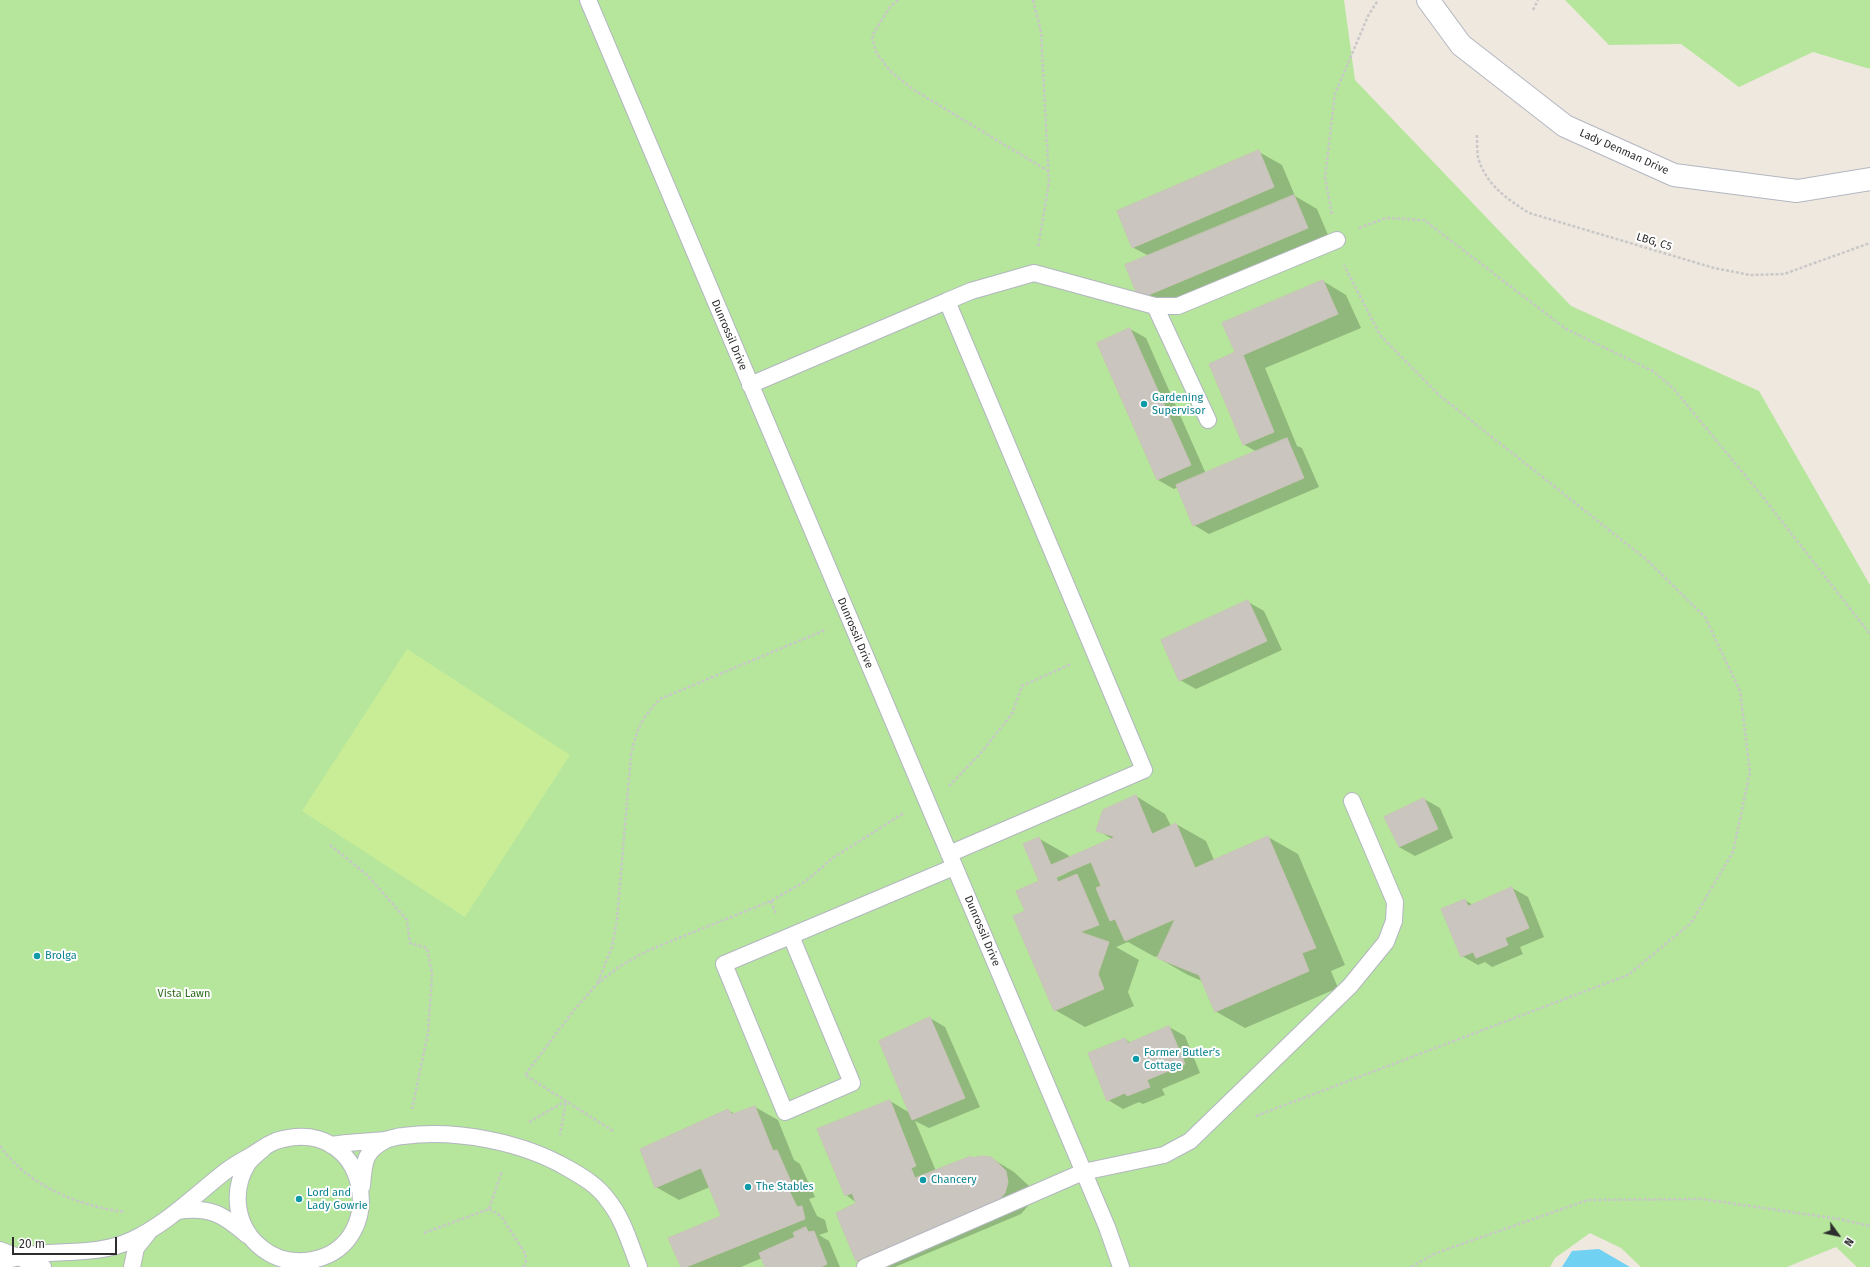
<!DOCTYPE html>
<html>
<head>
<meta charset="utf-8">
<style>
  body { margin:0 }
  #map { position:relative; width:1870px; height:1267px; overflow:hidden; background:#efe8df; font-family:"Fira Sans",sans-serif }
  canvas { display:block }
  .north { position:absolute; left:1818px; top:1215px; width:40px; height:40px; -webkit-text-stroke:3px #fff; paint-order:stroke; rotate:123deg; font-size:11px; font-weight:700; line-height:16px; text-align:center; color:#2d2d2d }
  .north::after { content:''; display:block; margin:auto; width:14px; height:18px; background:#2d2d2d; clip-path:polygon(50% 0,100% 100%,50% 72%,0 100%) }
  .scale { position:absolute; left:12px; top:1237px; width:105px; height:18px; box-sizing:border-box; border:2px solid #2d2d2d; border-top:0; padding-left:5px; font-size:12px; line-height:14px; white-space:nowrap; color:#2d2d2d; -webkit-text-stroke:3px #fff; paint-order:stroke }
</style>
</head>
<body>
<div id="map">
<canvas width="1870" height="1267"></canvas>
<div class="north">N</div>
<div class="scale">20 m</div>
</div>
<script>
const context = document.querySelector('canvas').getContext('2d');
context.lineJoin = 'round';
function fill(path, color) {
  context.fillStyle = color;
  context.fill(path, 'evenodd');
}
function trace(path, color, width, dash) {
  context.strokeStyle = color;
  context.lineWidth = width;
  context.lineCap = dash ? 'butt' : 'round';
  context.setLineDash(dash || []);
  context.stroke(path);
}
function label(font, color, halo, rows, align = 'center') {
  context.font = font + ' "Fira Sans",sans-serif';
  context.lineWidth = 4;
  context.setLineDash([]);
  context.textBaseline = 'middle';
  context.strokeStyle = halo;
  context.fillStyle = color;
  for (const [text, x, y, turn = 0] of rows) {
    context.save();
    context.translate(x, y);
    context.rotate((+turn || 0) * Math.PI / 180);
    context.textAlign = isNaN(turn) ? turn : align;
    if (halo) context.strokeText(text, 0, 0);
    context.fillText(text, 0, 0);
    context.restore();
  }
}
fill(new Path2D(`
  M0 0H1344L1355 80 1571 306 1759 391 1870 585V1267H1857L1836 1247 1787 1267H1641L1621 1248 1590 1233 1555 1258 1550 1267H0Z
  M1565 0H1870V69L1813 52 1739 87 1681 44 1609 45Z`), '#b5e69b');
fill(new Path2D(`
  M407 649 570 755 465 917 302 811Z`), '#c9ed97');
fill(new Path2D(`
  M1599 1249 1630 1267H1562L1572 1251Z`), '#71d1f2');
fill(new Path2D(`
  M1259 152 1282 165 1295 196 1317 209 1331 242 1163 311 1140 298 1149 256 1132 247Z
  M1323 281 1346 295 1361 328 1265 368 1297 446 1302 448 1319 487 1209 534 1194 525 1178 487 1174 489 1158 480 1098 344 1130 329 1146 338 1206 474 1257 452 1243 444 1236 353Z
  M1248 602 1264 611 1282 650 1196 689 1180 680Z
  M1136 796 1165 814 1171 826 1176 824 1206 841 1214 860 1268 837 1298 854 1345 965 1331 971 1338 988 1245 1028 1215 1011 1202 981 1188 975 1158 958 1159 956 1155 957 1128 942 1116 947 1139 960 1128 992 1134 1006 1085 1027 1055 1010 1026 912 1040 881 1038 838 1068 855 1070 858 1112 839 1097 830ZM1066 872 1067 873 1056 878 1055 877Z
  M1424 799 1440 808 1453 838 1415 856 1399 847Z
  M1512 888 1528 897 1544 937 1520 947 1523 954 1492 967 1485 962 1478 965 1462 956 1465 900 1473 905Z
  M930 1018 945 1027 980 1107 929 1128 915 1121 936 1171 974 1159 991 1158 1014 1172 1029 1186 1031 1196 1028 1206 1021 1214 895 1267H869L856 1260 857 1203 846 1195 890 1101 910 1113Z
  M1169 1027 1185 1036 1200 1073 1162 1089 1165 1095 1143 1104 1139 1102 1123 1109 1108 1100 1125 1039 1131 1043Z
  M755 1107 778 1120 794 1160 800 1164 815 1197 809 1199 817 1216 825 1220 828 1232 819 1235 829 1241 840 1267H766L762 1258 741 1267H682L722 1217 710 1187 679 1200 656 1187 728 1110 735 1114Z`), '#0003');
const building = new Path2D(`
  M1259 150 1274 187 1132 248 1117 211Z
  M1294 195 1308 228 1139 299 1125 265Z
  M1323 280 1338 314 1243 355 1274 432 1243 445 1209 364 1235 352 1222 323Z
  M1130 328 1191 465 1157 480 1097 343Z
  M1287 438 1304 478 1193 526 1176 485Z
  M1248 600 1267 641 1179 681 1161 640Z
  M1136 795 1152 834 1176 823 1195 868 1268 836 1316 948 1302 953 1309 971 1215 1012 1199 975 1157 958 1175 919 1125 941 1115 919 1110 921 1096 888 1101 886 1091 862 1056 877 1058 882 1077 874 1099 925 1080 932 1109 942 1098 974 1104 989 1054 1011 1013 916 1025 911 1016 891 1039 881 1023 844 1039 837 1051 865 1115 837 1096 831 1103 810Z
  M1424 798 1438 829 1399 847 1384 817Z
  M1512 887 1529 928 1505 938 1508 945 1476 958 1473 952 1461 957 1441 909 1465 899 1468 906Z
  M930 1017 965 1098 912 1120 879 1041Z
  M1169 1026 1185 1064 1147 1080 1150 1087 1127 1096 1125 1093 1107 1101 1088 1053 1125 1038 1128 1043Z
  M890 1100 916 1166 911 1168 915 1178 971 1156 973 1158 980 1156 991 1157 999 1164 1006 1171 1008 1182 1005 1193 998 1201 856 1261 836 1213 856 1203 852 1193 845 1196 817 1129Z
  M755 1106 773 1151 777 1150 792 1184 787 1186 797 1207 802 1206 805 1219 686 1267H681L668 1238 721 1216 701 1168 655 1188 640 1149 728 1109 732 1114Z
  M806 1227 808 1232 814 1231 827 1264 821 1267H765L759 1253 795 1237 793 1233Z`);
fill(building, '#cac5bf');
trace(building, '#cbc4b9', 1);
const lane = new Path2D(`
  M588 0 1107 1227 1121 1267
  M947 301 971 291 1034 273 1155 306H1178L1337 240
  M1155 306 1208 420
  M750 385 947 301 1144 770 949 854
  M791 936 852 1083 785 1112 724 964 954 867
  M331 1145C349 1142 367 1142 385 1140 391 1139 397 1136 403 1136 457 1129 523 1142 569 1169 583 1177 598 1186 607 1199 623 1218 630 1244 639 1267
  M362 1186C364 1162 364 1151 386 1140
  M177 1211C209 1206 223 1214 247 1235
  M0 1250 43 1267
  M0 1263C41 1245 90 1260 132 1240 168 1223 195 1195 226 1171 234 1165 243 1160 252 1155 260 1150 268 1144 276 1141 369 1112 392 1245 312 1260 294 1263 277 1260 263 1249 236 1229 230 1192 248 1163 252 1158 258 1153 263 1149
  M132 1267 136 1248 148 1233
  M865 1267 1083 1172 1164 1155 1190 1141 1350 986 1386 942 1394 921 1395 902 1352 801`);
const secondary = new Path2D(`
  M1428 0 1461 45 1565 126 1674 175 1797 191 1870 179`);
trace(lane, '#b3b6c1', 18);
trace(secondary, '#b3b6c1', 24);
trace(new Path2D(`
  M898 0 890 7 872 36 876 52 890 71 914 90 1048 171
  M1033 0 1041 32 1049 182 1038 248
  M1533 10 1538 0
  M1477 135C1477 142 1477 150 1478 157 1485 184 1507 199 1529 213L1714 268 1750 275 1784 274 1870 243
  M1332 214 1325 177 1335 94 1368 16 1378 0
  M1359 228 1386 218 1424 220 1566 329 1653 371 1673 388 1758 491 1870 634
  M949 786 979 755 1012 714 1022 686 1071 664
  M330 845 367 875 407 920 410 943 427 948 432 974 428 1033 412 1109
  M771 901 776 914
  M598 982 612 947 617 920 631 755C637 728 641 719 660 699L825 630
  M1256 1116 1628 975 1691 923 1733 852 1750 772 1740 691 1705 617 1647 560 1439 395 1380 335 1344 265
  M529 1122 566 1101 560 1135
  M613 1131 525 1075 574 1010 597 984 620 966 649 950 771 901 806 881 834 857 904 813
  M0 1146C29 1186 78 1206 125 1212
  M489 1209 501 1216 525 1253 526 1262 523 1267
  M424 1233 489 1209 502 1171
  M1411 1267 1436 1253 1588 1200 1702 1199 1839 1219 1870 1226`), '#c8c8c8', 2.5, [3, 2]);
trace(lane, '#fff', 16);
trace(secondary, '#fff', 22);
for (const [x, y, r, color] of [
  [1144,404,4,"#0f9aa8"],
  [37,956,4,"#0f9aa8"],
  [1136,1059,4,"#0f9aa8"],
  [923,1180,4,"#0f9aa8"],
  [748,1187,4,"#0f9aa8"],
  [299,1199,4,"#0f9aa8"]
]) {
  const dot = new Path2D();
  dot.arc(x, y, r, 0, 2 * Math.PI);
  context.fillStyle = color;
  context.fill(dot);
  trace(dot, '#fff', 1.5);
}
label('11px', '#2d2d2d', '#fff', [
  ["Lady Denman Drive",1624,152,24],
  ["LBG, C5",1654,242,17],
  ["Dunrossil Drive",729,335,67],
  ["Dunrossil Drive",855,633,67],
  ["Dunrossil Drive",982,931,67]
]);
label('11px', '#0d838f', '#fff', [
  ["Gardening",1152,398],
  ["Supervisor",1152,411],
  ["Brolga",45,956],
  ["Former Butler’s",1144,1053],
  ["Cottage",1144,1066],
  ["Chancery",931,1180],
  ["The Stables",756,1187],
  ["Lord and",307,1193],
  ["Lady Gowrie",307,1206]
], 'left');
label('11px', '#2b6e19', '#fff', [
  ["Vista Lawn",184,994]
]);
</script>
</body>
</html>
